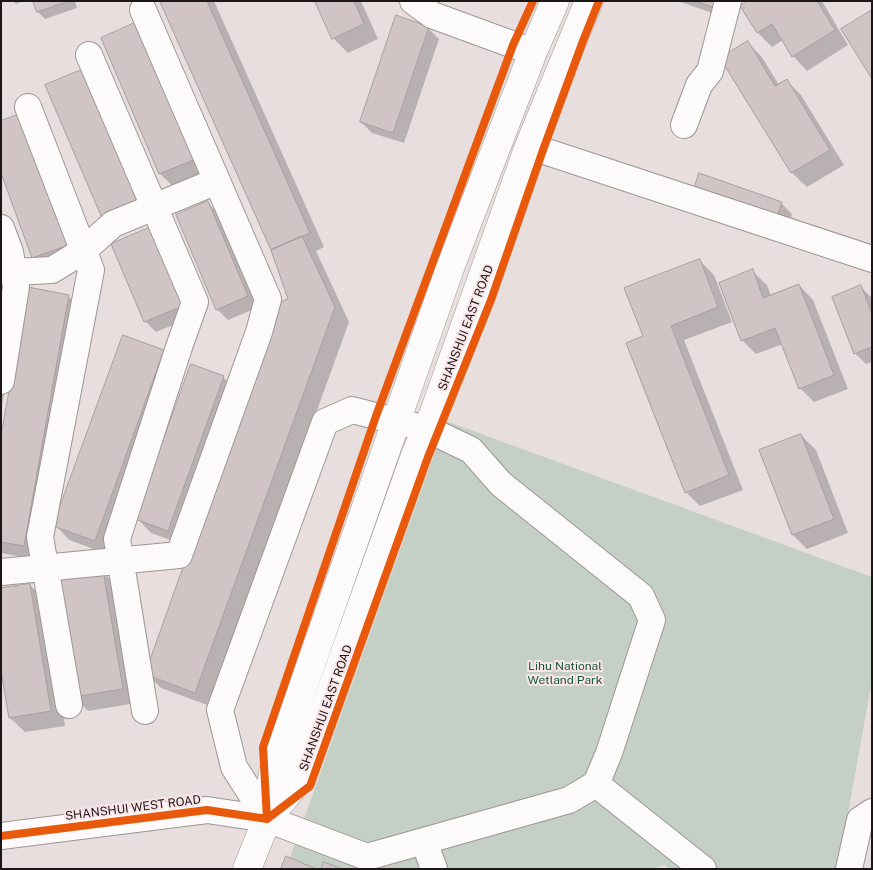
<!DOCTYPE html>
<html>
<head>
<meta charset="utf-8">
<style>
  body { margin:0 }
  #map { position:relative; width:873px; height:870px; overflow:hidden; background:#e8dede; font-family:"Public Sans",sans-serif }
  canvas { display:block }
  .frame { position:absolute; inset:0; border:2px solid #1d1617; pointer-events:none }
</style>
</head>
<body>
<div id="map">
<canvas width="873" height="870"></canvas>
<div class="frame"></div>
</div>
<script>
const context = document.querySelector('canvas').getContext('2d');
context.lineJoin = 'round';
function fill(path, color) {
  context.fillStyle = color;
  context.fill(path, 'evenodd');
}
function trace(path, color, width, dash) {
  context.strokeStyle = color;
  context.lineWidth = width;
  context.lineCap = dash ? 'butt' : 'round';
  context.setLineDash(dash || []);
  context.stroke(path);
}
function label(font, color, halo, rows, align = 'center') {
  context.font = font + ' "Public Sans",sans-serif';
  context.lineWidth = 4;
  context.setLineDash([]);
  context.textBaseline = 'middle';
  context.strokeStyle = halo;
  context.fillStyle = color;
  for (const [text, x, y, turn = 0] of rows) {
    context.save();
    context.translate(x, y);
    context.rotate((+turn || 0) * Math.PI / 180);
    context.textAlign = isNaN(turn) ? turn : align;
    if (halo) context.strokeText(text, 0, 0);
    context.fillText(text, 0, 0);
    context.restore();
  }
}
fill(new Path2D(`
  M446 421 872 577V680L838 869H669L665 865 651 869H286Z`), '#c4d0c6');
fill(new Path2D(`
  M13 1H24L16 4Z
  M34 1H75L77 8 45 19 38 12Z
  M165 1H214L324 247 316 251 349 322 210 706 161 688 147 674 290 300 272 250 162 3Z
  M316 1H361L378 39 348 53 333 38Z
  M678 1H729L723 17Z
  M750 1H822L848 45 807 71 793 56 783 40 772 47 758 33 742 6Z
  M428 28 439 39 404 143 372 133 361 122Z
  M102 38 209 173 175 188 160 174Z
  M748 43 762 57 779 85 787 81 801 95 844 165 807 187 792 173 722 58Z
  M1 170 85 258 48 272 33 257Z
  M208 203 219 214 259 307 228 320 217 309Z
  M705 203H781L792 214 786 232Z
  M162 239 195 316 156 332 145 321Z
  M699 260 714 275 732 322 684 340 743 490 700 506 686 492 644 337Z
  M752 271 767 285 771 296 799 285 813 300 848 389 814 402 800 388 783 344 756 354 742 340Z
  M1 286 6 287 21 301 1 411Z
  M861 287 872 298V362L866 364 855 353Z
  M68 296 83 311 38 560 1 553V443Z
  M123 336 164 351 178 366 110 555 69 540 55 525Z
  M223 377 238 392 182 544 151 533 137 518Z
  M801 435 816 450 848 533 807 549 793 535Z
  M103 572 117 586 136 703 88 711 74 697Z
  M30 585 44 599 65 726 25 732 10 718 1 664Z`), '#0003');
const building = new Path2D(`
  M33 1H69L37 12Z
  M207 1 310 233 271 250 160 2Z
  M315 1H354L364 24 332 39Z
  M696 1H715L713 7Z
  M747 1H817L835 30 792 57 772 24 757 33 740 6Z
  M872 10V79L841 29Z
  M396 15 429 27 393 133 360 122Z
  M137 22 196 159 159 174 101 38Z
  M748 41 775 86 787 79 830 150 791 173 720 58Z
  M86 68 143 201 102 218 45 85Z
  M23 113 71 244 32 258 1 173V121Z
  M699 173 782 202 775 222 693 193Z
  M208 201 248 296 216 310 176 215Z
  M151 227 185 305 144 322 111 244Z
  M302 236 335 307 195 693 145 674 277 303 288 299 271 250Z
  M700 259 718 307 671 326 729 475 685 493 626 343 643 336 624 288Z
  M753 269 763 298 799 284 834 375 799 389 775 328 741 341 719 283Z
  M861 285 872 314V347L854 354 832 297Z
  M28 287 69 295 24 546 1 542V436Z
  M123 335 164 350 95 541 53 526Z
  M191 364 224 376 168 531 135 519Z
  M801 434 834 519 792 535 759 450Z
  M103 570 123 689 73 697 53 578Z
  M30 584 51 711 9 718 1 671V588Z
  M286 856 316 869H281Z
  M324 862 342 869H321Z`);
fill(building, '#d1c4c5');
trace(building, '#a69e9f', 1);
const minor = new Path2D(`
  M413 1 432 15 533 52
  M143 10 217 181
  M89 55 195 302 179 347 117 539 145 711
  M28 107 91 270 40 537 69 705
  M684 125 699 85 710 71 728 1
  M529 146 872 259
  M1 228 10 252 16 287 1 381
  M1 268 13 272 52 270 83 251 113 224 217 181 268 299 259 332 179 555 1 572
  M596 784 703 869
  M1 836 207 810 267 819 367 857 569 800 596 784 609 753 652 620 641 596 501 484 471 450 427 429 352 410 325 422 220 710 234 767 267 819
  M424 841 434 869
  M849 869 860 820 872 812`);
const highway = new Path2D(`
  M267 819 300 779 416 453 433 415 529 146 589 1
  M247 869 267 819 273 772 450 268 533 52 555 1`);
trace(minor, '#9d9696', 28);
trace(highway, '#9d9696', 29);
trace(minor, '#fcfafa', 26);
trace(highway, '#fcfafa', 28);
trace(new Path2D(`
  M267 819 310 786 428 457 491 300 543 150 583 41 599 1
  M267 819 263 747 376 416 513 45 533 1
  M1 836 207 810 267 819`), '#e8590c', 8);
label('12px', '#1d1617', '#fae6e8', [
  ["SHANSHUI EAST ROAD",466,328,-69],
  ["SHANSHUI EAST ROAD",326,708,-70],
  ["SHANSHUI WEST ROAD",133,808,-7]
]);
label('12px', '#135737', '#fae6e8', [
  ["Lihu National",565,666],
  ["Wetland Park",565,680]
]);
</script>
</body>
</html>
